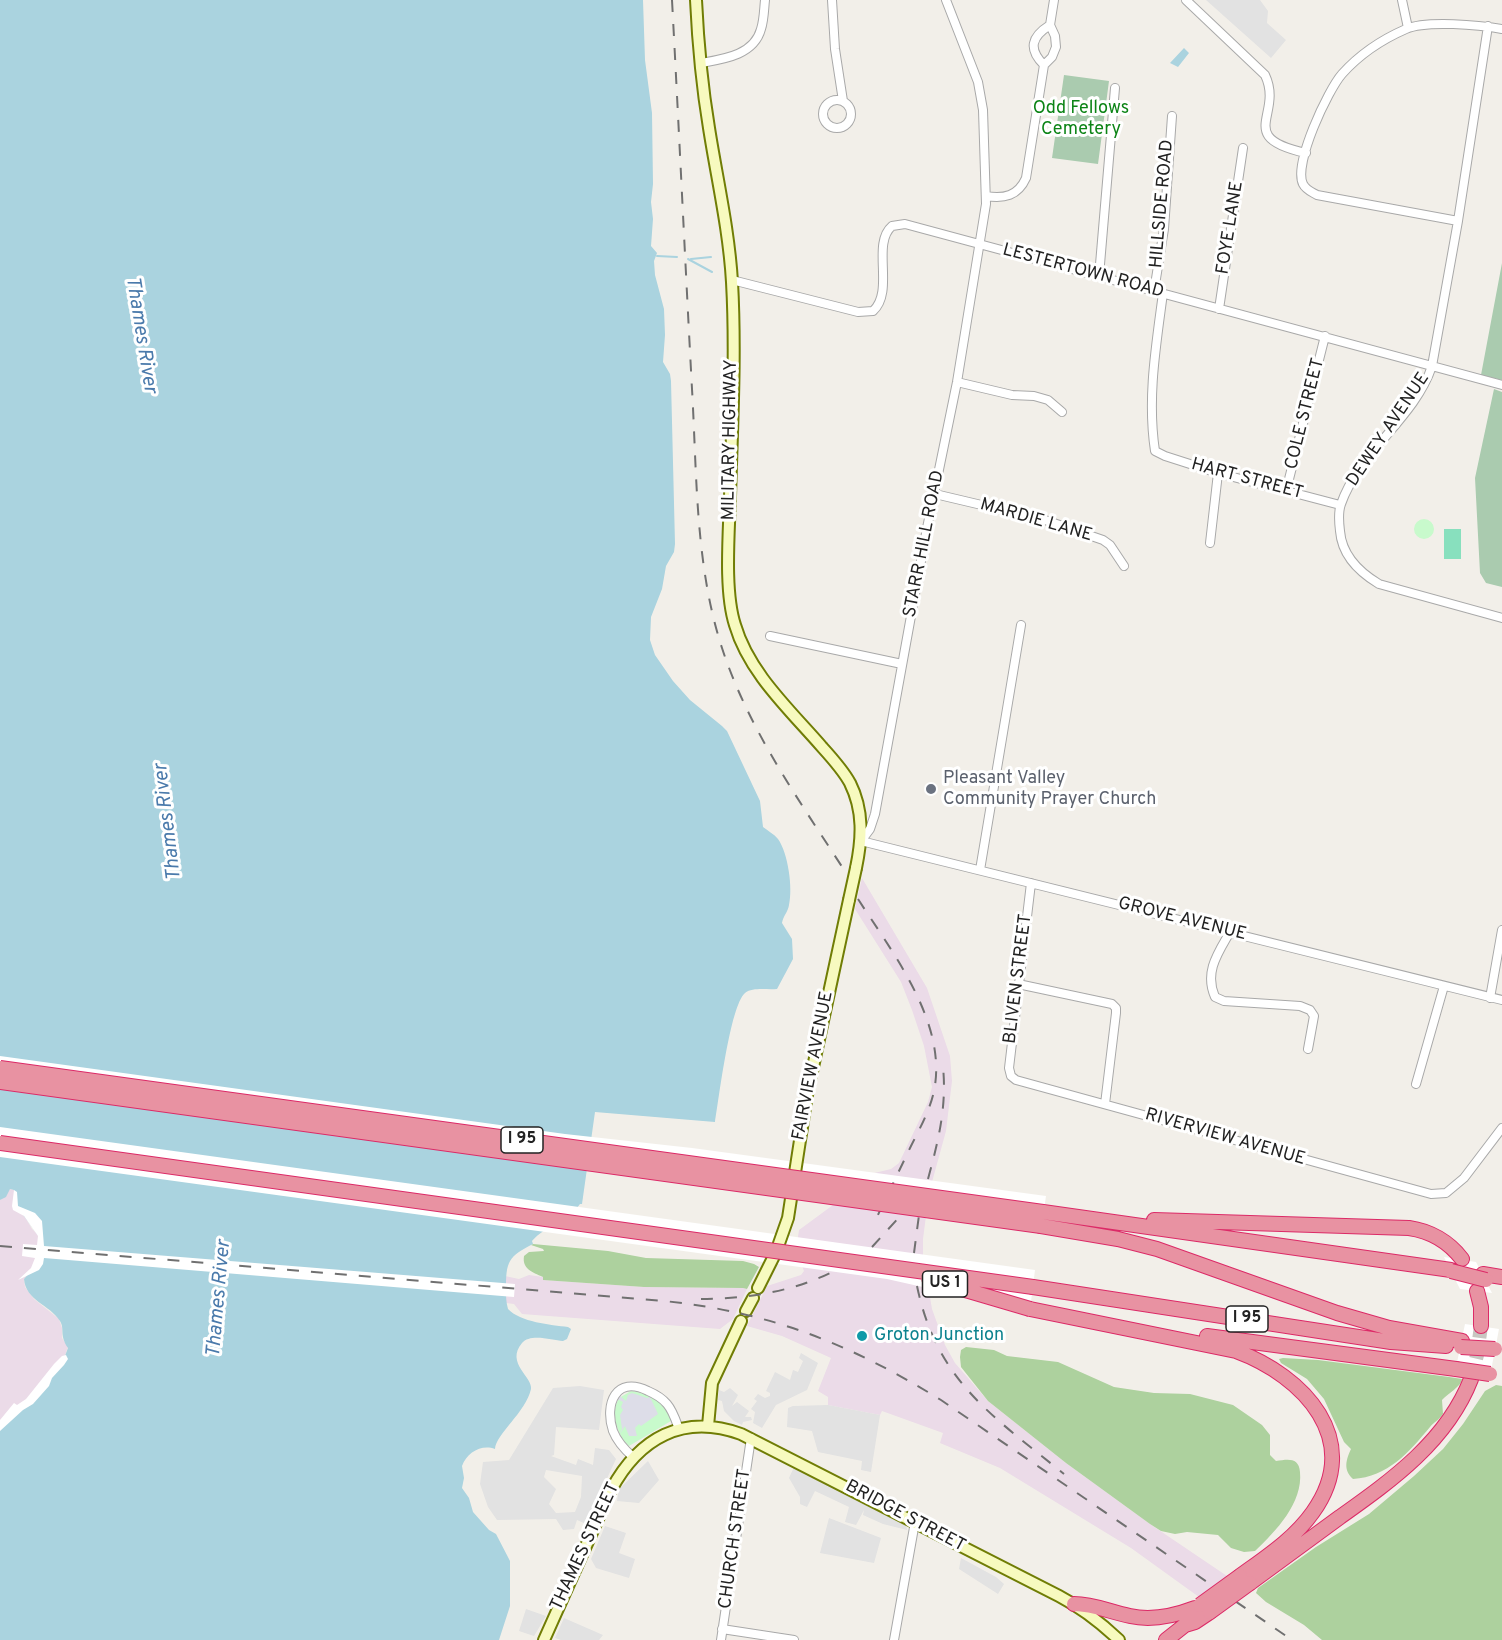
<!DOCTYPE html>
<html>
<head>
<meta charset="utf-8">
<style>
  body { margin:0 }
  canvas { display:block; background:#f2efe9 }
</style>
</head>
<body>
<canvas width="1502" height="1640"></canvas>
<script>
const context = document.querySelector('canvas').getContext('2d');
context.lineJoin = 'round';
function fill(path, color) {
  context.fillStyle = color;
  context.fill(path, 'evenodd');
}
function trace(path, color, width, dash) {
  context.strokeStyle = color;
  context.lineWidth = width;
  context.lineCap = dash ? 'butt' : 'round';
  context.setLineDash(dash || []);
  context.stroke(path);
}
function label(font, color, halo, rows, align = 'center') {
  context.font = font + ' Overpass,sans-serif';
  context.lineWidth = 6;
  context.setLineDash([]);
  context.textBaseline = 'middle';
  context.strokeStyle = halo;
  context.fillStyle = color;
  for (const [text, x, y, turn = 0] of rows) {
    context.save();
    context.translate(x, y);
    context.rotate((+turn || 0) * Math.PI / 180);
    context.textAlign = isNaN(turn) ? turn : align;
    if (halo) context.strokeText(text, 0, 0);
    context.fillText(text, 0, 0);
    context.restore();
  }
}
fill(new Path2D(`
  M862 878 927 988 950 1056 952 1081 946 1131 929 1193 923 1239V1256L932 1309 945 1345 955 1363 988 1401 1066 1463 1150 1524 1227 1576 1199 1597 1131 1548 1000 1468 940 1443 943 1433 882 1411 880 1415 828 1405V1397L818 1391 831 1358 782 1336 747 1326 767 1286 801 1275 804 1271 796 1250 799 1230 833 1205 847 1184 858 1177 891 1169 899 1163 928 1102 932 1087 924 1046 912 1010 901 982 855 909Z
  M10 1189 14 1190 24 1215 32 1229 39 1235 37 1264 24 1279 25 1287 34 1299 59 1319 62 1328V1338L68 1347 63 1361 46 1382 0 1426V1200Z
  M529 1275 543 1277V1280L644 1287 743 1288 747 1289 733 1319 720 1329 522 1314 514 1304 506 1303 505 1276 519 1279Z`), '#ebdbe8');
fill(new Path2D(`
  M533 1244 608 1251 646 1258 743 1261 754 1264 759 1267 747 1289 743 1288 644 1287 543 1280V1277C532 1272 522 1269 524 1256L529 1252 544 1251 543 1249 531 1245Z
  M966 1347 994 1350 1007 1356 1058 1362 1114 1387 1154 1393 1190 1394 1233 1405 1262 1425 1270 1435V1455L1276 1461C1288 1459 1299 1457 1300 1472 1303 1503 1276 1531 1255 1551L1244 1552 1231 1548 1218 1535 1187 1532 1175 1534 1161 1531 1150 1524 1066 1463 988 1401 961 1367 960 1357 961 1350Z
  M1283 1358 1318 1360 1449 1377 1462 1379C1461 1387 1448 1393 1442 1400L1443 1414C1439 1420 1434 1422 1430 1427 1409 1452 1388 1477 1353 1479 1343 1470 1346 1460 1351 1449L1344 1442 1324 1399 1307 1379 1281 1363 1279 1359Z
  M1496 1385 1502 1386V1640H1322L1304 1625 1266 1602 1256 1593 1258 1588 1316 1547 1369 1514 1414 1476 1443 1449 1463 1424 1485 1391Z`), '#add19e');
fill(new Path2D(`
  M1064 75 1109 81 1098 164 1052 158Z
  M1502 263V380L1481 375Z
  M1494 389 1502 392V587L1486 583 1480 573 1475 478Z`), '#aacbaf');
fill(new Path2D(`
  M1414 529a10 10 0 1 1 20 0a10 10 0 1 1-20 0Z
  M631 1391C649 1394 668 1402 671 1421L629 1446C617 1435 610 1413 619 1398Z`), '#c8facc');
fill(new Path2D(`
  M1444 529H1461V559H1444Z`), '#88e0be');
fill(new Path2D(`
  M1206 0H1260L1268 11 1267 23 1286 40 1271 58Z
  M801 1353 818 1363 807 1390 776 1405 762 1428 753 1423 755 1412 751 1409 757 1401 754 1399 758 1394 765 1398 770 1396V1393L766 1391 775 1372 790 1380 793 1370 798 1372 803 1361 799 1358Z
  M580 1386 604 1390 599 1430 556 1427 554 1455 551 1456 576 1465 578 1459 593 1465 595 1448 609 1450 616 1459 586 1524 577 1520 574 1529 563 1530 556 1519 497 1520 488 1507 480 1484 483 1462 509 1460 553 1388ZM546 1470 582 1476 581 1497 575 1512 556 1513 549 1504 556 1489 544 1477Z
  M730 1388 738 1395 732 1406 737 1402 749 1411 745 1417H751L752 1420 743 1422 742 1425 734 1421 724 1411 722 1401 718 1400 719 1390 724 1392Z
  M828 1405 880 1415 871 1472 861 1470 862 1461 818 1452 812 1431 787 1427 788 1408 793 1406Z
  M648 1461 659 1480 639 1503 617 1501 619 1489Z
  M794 1467 906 1524 907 1530 883 1524 863 1515 864 1510 856 1525 845 1522 849 1507 815 1491 807 1507 800 1504V1497L789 1478Z
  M829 1518 881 1538 874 1563 820 1553Z
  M605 1526 626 1533 619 1553 635 1559 629 1578 596 1568 591 1559Z
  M961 1558 996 1577 1004 1584 998 1594 959 1569Z
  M526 1609 546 1616 534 1636 519 1631Z
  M564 1618 603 1635 599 1640H561L555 1638Z`), '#e2e2e2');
fill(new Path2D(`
  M632 1393 647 1398 650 1397 658 1414 641 1426 639 1424 635 1428 637 1436H629L625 1426 619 1435 622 1429 620 1415 623 1410 621 1407 623 1402 617 1399 620 1396 626 1401 628 1395Z`), '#dddde8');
fill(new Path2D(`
  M0 0H643L645 60 652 113 653 184 651 202 653 219 651 246 657 253 654 261 655 275 664 309 665 335 663 362 670 374 671 381 675 544 674 552 666 566 662 589 651 617 650 640 655 655 673 681 690 700 722 726 727 731 760 801 763 827C768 831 774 834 778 839 788 853 793 888 789 905 788 912 783 916 782 923L792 939 793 959 777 989C766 990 753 987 745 993 730 1006 719 1099 715 1122L595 1112 582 1204H580C567 1222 546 1225 532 1241L533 1244C508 1257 506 1261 506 1290 506 1296 506 1302 508 1309 520 1322 551 1325 568 1327L571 1329 567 1339 563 1341C552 1340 530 1333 522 1343 505 1363 533 1377 531 1389 526 1412 496 1434 495 1449 482 1444 467 1452 462 1466L464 1478 462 1488 469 1498 473 1512 489 1530 496 1534 510 1561V1606L499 1640H0V1426L25 1403 63 1361 68 1348C59 1335 65 1329 60 1321 49 1304 26 1301 24 1279L37 1264 40 1238 24 1216 14 1207V1190L10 1189 6 1197 0 1200Z
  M1184 48 1189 53 1178 67 1170 63Z`), '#aad3df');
fill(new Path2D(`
  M0 1056 565 1134 692 1148 1046 1196 1041 1231 0 1088Z
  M0 1127 1035 1270 1029 1317 945 1292 887 1279 0 1157Z
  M14 1190 17 1192 18 1206 35 1213 42 1221 44 1246 515 1284 514 1297 44 1258 43 1264 39 1270 18 1280 31 1268 35 1258 22 1256 23 1244 37 1245 38 1236 24 1216 13 1210 12 1206Z
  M1444 1257 1476 1262 1492 1293 1460 1289Z
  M1465 1324 1499 1329 1489 1381 1454 1377Z
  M66 1355 68 1359 64 1365 52 1378 49 1386 33 1404 23 1410 0 1431V1420L14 1403 17 1405 26 1399 54 1364 62 1356Z`), '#fff');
trace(new Path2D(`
  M657 256 677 257
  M688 259 712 272
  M691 259 711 257`), '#aad3df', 2);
trace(new Path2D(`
  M1471 1379 1477 1355 1481 1326`), '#c8c6c1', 14, [14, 7]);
const street = new Path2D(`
  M832 0 835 49 843 101
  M946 0 978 82 983 110 986 204 957 382 927 528 875 814 870 829 861 841 1502 1000
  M1186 0 1265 75C1284 115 1234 137 1306 153
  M1402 0 1408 28
  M1488 26 1458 221 1432 366C1415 418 1359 452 1341 504 1338 512 1339 523 1340 531 1342 556 1359 572 1379 584L1502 618
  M701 63C724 59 754 55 761 29 764 20 764 9 765 0
  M1044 65C1028 49 1031 37 1050 25
  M823 114a14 14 0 1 1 28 0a14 14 0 1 1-28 0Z
  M986 196C1004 199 1018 196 1026 178L1044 65 1052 57 1056 47 1055 36 1050 25 1054 0
  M1458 221 1317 195C1312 192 1306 190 1303 184 1293 164 1328 90 1342 74 1359 55 1383 39 1406 29 1426 20 1480 25 1502 29
  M1099 276 1115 88
  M732 280 858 312 873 311C895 291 871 244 892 226L905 224 1502 385
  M1154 291 1164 229 1172 116
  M1163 293C1156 346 1147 398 1155 451L1165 456 1218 473 1340 505
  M1219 309 1243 148
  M957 382 1012 395 1034 396 1048 400 1062 412
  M1286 491 1325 336
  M935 494 1045 520 1103 540 1110 545 1124 566
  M1210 543 1218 473
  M770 636 902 664
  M980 870 1021 625
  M1031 883 1009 1068 1011 1076 1016 1080 1431 1194 1446 1193 1464 1178 1502 1128
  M1230 932C1218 953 1204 972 1215 997L1224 1001 1300 1006 1310 1010 1314 1016 1308 1049
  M1018 984 1112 1004 1116 1008V1013L1105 1104
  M1490 998 1502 930
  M1416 1084 1444 986
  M633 1457C625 1450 617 1441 613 1431 604 1404 616 1375 648 1391 655 1394 662 1398 667 1404 673 1411 676 1421 679 1429
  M722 1629 794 1640
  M721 1640 751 1438
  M894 1640 915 1522`);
const secondary = new Path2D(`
  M696 0C698 42 702 86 709 128 717 179 729 230 732 282 736 353 732 425 730 497 729 534 724 591 735 625 749 673 790 710 822 747 832 758 843 770 850 783 864 811 862 839 856 868
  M758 1288 776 1252 788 1218 807 1095 849 900
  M746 1311 753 1298
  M708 1426 712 1383 741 1321
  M544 1640 611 1490C639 1438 683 1413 741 1434L1059 1596C1082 1608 1100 1622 1119 1640`);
const highway = new Path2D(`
  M1043 1212 1451 1270
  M1154 1220 1409 1228C1430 1231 1449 1242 1462 1259
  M1041 1226 1118 1239 1157 1249 1337 1313 1389 1328 1462 1341
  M1483 1274 1502 1277
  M1033 1287 1391 1342 1446 1346
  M1477 1291 1481 1307V1326
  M1030 1309 1236 1351C1304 1376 1364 1440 1313 1512 1294 1539 1266 1557 1240 1576
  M1207 1336 1456 1369
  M1250 1583C1280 1561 1310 1539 1340 1517 1392 1480 1447 1441 1471 1379
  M1074 1604C1094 1604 1110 1612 1130 1616 1152 1621 1174 1616 1195 1608
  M1166 1640 1185 1625 1195 1622 1210 1612`);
trace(street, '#a9a9a9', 10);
trace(secondary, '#707d05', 14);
trace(highway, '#dc2a67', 16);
trace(street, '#fff', 8);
trace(secondary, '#f7fabf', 10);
trace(highway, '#e892a2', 14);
trace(new Path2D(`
  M672 0C679 130 685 259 692 389 697 475 695 565 722 648 749 731 801 803 848 876
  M858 899C892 952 948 1023 934 1091 930 1110 920 1128 911 1146 899 1171 887 1196 875 1221
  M928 1179C938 1142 947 1107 943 1067
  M0 1246 664 1301C771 1312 850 1344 941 1400L1292 1640
  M872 1247 903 1213
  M914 1253 919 1215
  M917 1286C937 1382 993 1416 1064 1474
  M701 1299C744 1299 791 1292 830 1273`), '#707070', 2, [12, 12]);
const secondaryBridge = new Path2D(`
  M849 900 856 868`);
const highwayBridge = new Path2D(`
  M0 1068 1043 1212
  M0 1082 1041 1226
  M0 1143 1033 1287
  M1451 1271 1486 1280
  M928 1279 1030 1309
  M1461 1347 1495 1349
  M1456 1369 1490 1374
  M1200 1605 1240 1576
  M1210 1612 1250 1583`);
trace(secondaryBridge, '#707d05', 14, []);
trace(highwayBridge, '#dc2a67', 16, []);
trace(secondaryBridge, '#f7fabf', 10);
trace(highwayBridge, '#e892a2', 14);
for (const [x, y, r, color] of [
  [931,789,6,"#6b7280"],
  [862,1336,6,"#0f9aa8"]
]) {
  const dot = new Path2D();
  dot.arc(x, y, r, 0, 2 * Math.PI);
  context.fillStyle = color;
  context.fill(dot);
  trace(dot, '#fff', 2);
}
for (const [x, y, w] of [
  [522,1140,42],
  [945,1284,45],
  [1247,1319,42]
]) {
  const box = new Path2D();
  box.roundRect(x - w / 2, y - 13, w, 26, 4.5);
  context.fillStyle = '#fff';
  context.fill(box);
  trace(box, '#222', 1.5);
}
label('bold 16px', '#222', null, [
  ["I 95",522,1140],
  ["US 1",945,1284],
  ["I 95",1247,1319]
]);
label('18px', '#0c8416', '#fff', [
  ["Odd Fellows",1081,109],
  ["Cemetery",1081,130]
]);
label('18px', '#222', '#fff', [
  ["HILLSIDE ROAD",1163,204,-85],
  ["FOYE LANE",1231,228,-81],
  ["LESTERTOWN ROAD",1083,272,15],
  ["COLE STREET",1306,414,-76],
  ["DEWEY AVENUE",1389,430,-56],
  ["MILITARY HIGHWAY",731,440,-89],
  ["HART STREET",1247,480,15],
  ["MARDIE LANE",1036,521,16],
  ["STARR HILL ROAD",925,544,-79],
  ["GROVE AVENUE",1182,920,14],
  ["BLIVEN STREET",1019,979,-83],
  ["FAIRVIEW AVENUE",814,1066,-79],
  ["RIVERVIEW AVENUE",1225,1138,16],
  ["BRIDGE STREET",905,1517,28],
  ["CHURCH STREET",736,1539,-82],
  ["THAMES STREET",586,1547,-65]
]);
label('18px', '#5b616d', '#fff', [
  ["Pleasant Valley",943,779],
  ["Community Prayer Church",943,800]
], 'left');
label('18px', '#0d838f', '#fff', [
  ["Groton Junction",874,1336]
], 'left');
label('italic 20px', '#4a7aab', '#fff', [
  ["Thames River",140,335,81],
  ["Thames River",169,822,-97],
  ["Thames River",220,1299,-85]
]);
</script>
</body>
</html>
